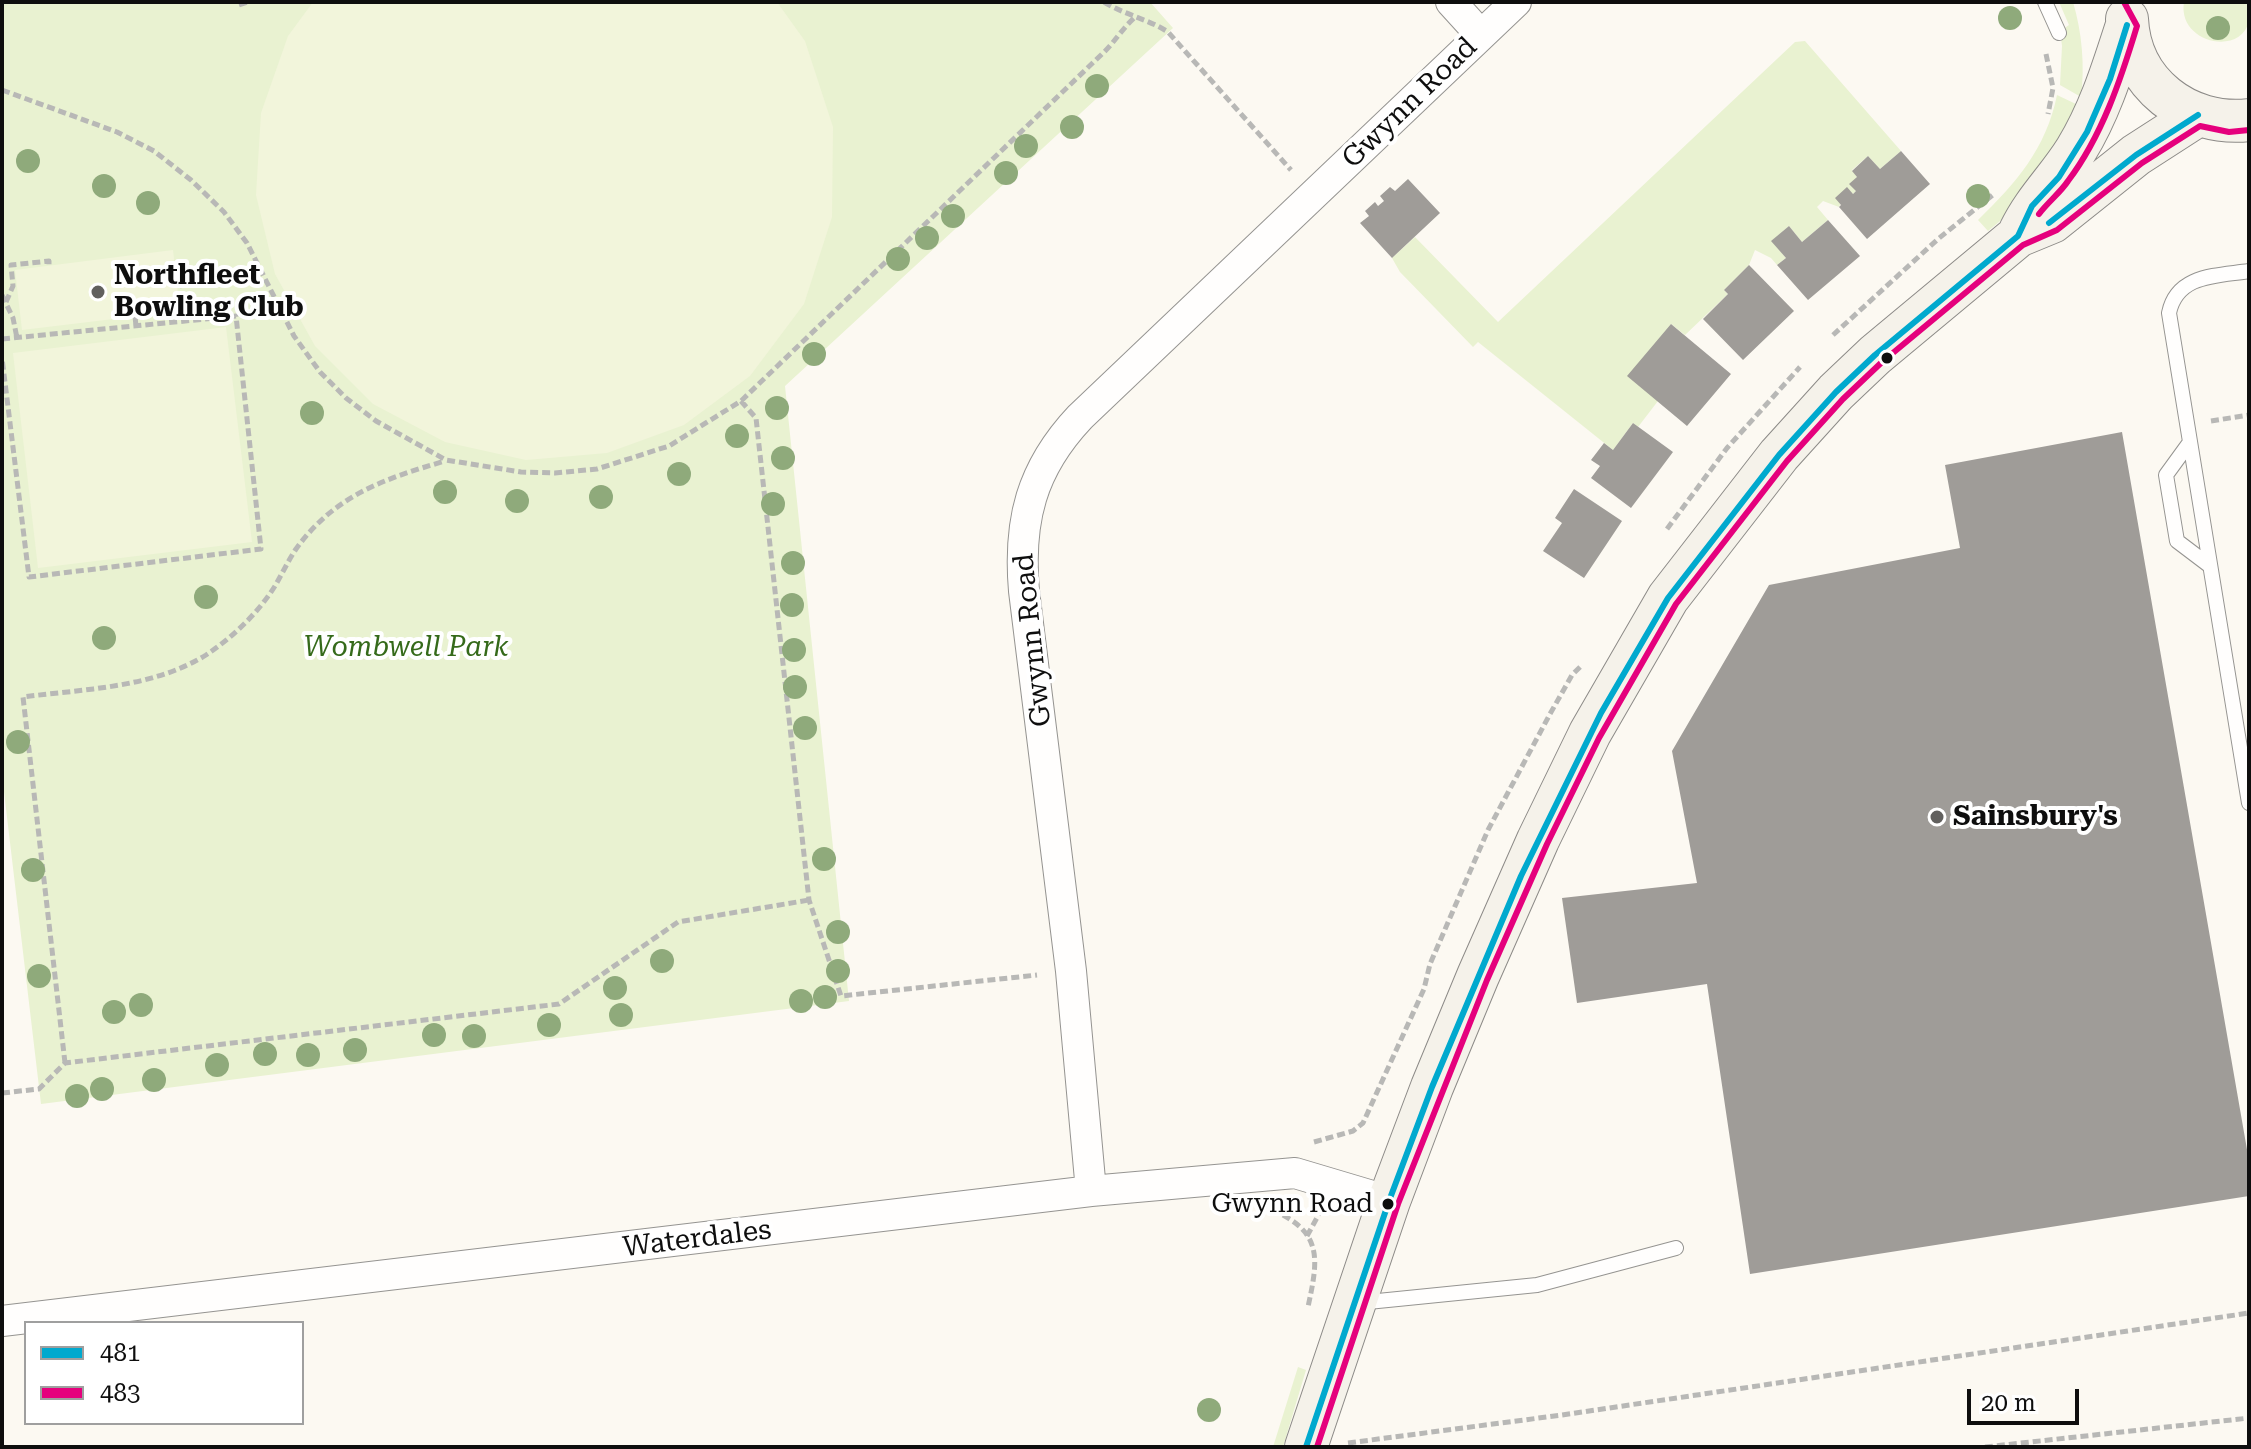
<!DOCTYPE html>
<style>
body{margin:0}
#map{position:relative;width:2251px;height:1449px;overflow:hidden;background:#fcf9f2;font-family:"Roboto Serif",serif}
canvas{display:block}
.frame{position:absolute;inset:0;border:4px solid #0e0e0e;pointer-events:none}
.legend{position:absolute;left:24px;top:1321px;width:280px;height:104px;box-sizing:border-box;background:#fff;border:2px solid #9f9f9f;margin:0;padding:10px 14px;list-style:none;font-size:24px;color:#0e0e0e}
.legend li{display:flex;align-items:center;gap:16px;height:40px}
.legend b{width:40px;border:2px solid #9f9f9f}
.scale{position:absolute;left:1967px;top:1389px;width:112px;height:36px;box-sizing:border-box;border:4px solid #0e0e0e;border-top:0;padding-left:10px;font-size:24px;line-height:28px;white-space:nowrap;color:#0e0e0e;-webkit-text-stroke:6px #fff;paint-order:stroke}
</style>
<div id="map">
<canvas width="2251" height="1449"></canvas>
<div class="frame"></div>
<ul class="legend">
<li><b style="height:10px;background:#00a9ce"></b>481</li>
<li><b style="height:10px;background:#e5007d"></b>483</li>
</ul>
<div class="scale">20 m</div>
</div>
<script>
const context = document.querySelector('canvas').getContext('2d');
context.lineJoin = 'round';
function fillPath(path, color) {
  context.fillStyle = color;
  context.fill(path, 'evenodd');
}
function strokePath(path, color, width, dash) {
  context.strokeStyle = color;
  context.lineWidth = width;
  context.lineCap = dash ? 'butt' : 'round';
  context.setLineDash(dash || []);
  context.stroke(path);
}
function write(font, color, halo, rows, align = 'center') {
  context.font = font + ' "Roboto Serif",serif';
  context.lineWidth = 8;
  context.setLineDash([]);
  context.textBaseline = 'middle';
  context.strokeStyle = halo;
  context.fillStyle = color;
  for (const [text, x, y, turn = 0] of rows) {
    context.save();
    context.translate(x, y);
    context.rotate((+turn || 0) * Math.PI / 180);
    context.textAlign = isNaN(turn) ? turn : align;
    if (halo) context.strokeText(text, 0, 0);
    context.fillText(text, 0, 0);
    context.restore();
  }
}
const green = new Path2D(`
 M2,2H1150L1173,28L785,386L849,1001L41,1104L2,775Z
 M2059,2H2073C2082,32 2085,66 2081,97L2060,85L2062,46L2060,31L2069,25Z
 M2184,2H2249C2249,8 2250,15 2249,21C2241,57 2177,43 2184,2Z
 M1805,41L1901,151L1880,169L1868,156L1852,170L1857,177L1856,191L1853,194L1847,188L1839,207L1823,201L1817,207L1828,220L1802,242L1789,226L1772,241L1786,258L1777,265L1771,258L1755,250L1749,265L1724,290L1728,294L1685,335L1671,324L1658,401L1638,427L1633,423L1613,450L1478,342L1473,347L1400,272L1392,258L1415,237L1498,322L1795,42Z
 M2057,95L2078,105L2067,135L2005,217L1988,231L1978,220C2016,183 2046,149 2057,95Z
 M1298,1367L1306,1370L1283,1447H1273Z`);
const pitch = new Path2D(`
 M313,2H777L805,41L833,127L832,217L804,304L750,376L684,425L607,453L526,460L445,442L373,404L315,346L275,274L256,195L261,113L288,36Z
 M173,250L180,311L22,330L15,270Z
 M226,327L252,542L38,568L13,353Z`);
const building = new Path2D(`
 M1901,151L1930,184L1867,239L1839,207L1841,205L1835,198L1847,187L1853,194L1856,191L1849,184L1857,177L1852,171L1868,156L1880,169Z
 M1408,179L1440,213L1392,258L1360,223L1369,216L1365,211L1375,202L1378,206L1384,201L1380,196L1390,187L1395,191Z
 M1828,220L1860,256L1808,300L1777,265L1786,258L1771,241L1789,226L1802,242Z
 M1749,265L1794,311L1743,360L1703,319L1728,294L1724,290Z
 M1671,324L1731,374L1687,426L1627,376Z
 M1633,423L1673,452L1631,508L1591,478L1600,466L1591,460L1604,443L1613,450Z
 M2122,432L2249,1161V1196L1750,1274L1707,984L1577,1003L1562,898L1697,883L1672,751L1769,585L1960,548L1945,465Z
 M1574,489L1622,521L1584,578L1543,551L1562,523L1555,518Z`);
const path = new Path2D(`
 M1104,2C1125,15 1148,19 1168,32L1291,170
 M239,5L248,2
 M2046,54L2053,88L2048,114
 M2,90L117,132L154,151L191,180L224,212L247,243L294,336L320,372L346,398L376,421L446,460L521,472L555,473L597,469L669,446L741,401L1102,54C1114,43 1122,29 1134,18
 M176,273H181L186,321
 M2,295L13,318L17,338
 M6,302L13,286L11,265L49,261V265
 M135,316L136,326
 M1833,335L1938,239L1994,194
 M2,339L236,316L261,549L29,577L2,358
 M741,401L756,418L809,900L841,996L1037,975
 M2211,421L2249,415
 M1667,529L1727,448L1800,367
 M65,1063L23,697C84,689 153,688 206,655C233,637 258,613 275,586C282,574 288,561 296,549C335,495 384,479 445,461
 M2,1093L39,1089L65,1063L559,1004L678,922L809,900
 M1314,1142L1353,1131L1363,1123L1424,989L1430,964L1488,830L1550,714L1572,675L1581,666
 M1272,1210C1324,1232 1318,1260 1308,1307
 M1307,1236L1319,1214
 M1348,1443L1562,1415L2249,1313
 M1985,1447L2249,1418`);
const service = new Path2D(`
 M2045,2L2059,33
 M2249,271C2217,276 2177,274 2169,313L2249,803
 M2190,442L2166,475L2177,541L2210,566
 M1358,1303L1537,1285L1676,1248`);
const minor = new Path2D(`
 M1451,2L1481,35
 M1091,1191L1071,971L1024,591C1018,521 1031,469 1080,417L1516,2
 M2,1321L1091,1191L1295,1173L1389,1201`);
const secondary = new Path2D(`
 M2127,19C2130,84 2187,127 2249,120
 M2020,231C2035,200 2058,179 2076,150C2100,111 2113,68 2127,25
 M1306,1447L1389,1201L1432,1087L1478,976L1538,840L1590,733L1668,598L1779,455L1836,392L1875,355L2018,236L2052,222L2136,155L2198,115`);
const bus1 = new Path2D(`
 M2049,223L2136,155L2198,115
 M1306,1447L1389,1201L1432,1087L1521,876L1601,713L1668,598L1779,455L1836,392L1875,355L2018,236L2032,206L2059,177L2087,132L2110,79L2127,25`);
const bus2 = new Path2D(`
 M2039,214C2048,202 2060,193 2068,181C2102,136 2121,79 2137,26L2124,2
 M1317,1447L1398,1204L1487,980L1547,844L1599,738L1676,604L1787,461L1843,399L1882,362L2023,245L2057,230L2142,163L2200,126L2229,132L2249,130`);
const trees = [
 [2010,18],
 [2218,28],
 [1097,86],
 [1072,127],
 [1026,146],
 [28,161],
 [1006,173],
 [104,186],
 [1978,196],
 [148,203],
 [953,216],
 [927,238],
 [898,259],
 [814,354],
 [777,408],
 [312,413],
 [737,436],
 [783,458],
 [679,474],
 [445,492],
 [601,497],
 [517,501],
 [773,504],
 [793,563],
 [206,597],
 [792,605],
 [104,638],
 [794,650],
 [795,687],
 [805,728],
 [18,742],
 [824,859],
 [33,870],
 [838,932],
 [662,961],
 [838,971],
 [39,976],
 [615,988],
 [825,997],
 [801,1001],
 [141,1005],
 [114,1012],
 [621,1015],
 [549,1025],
 [434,1035],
 [474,1036],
 [355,1050],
 [265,1054],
 [308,1055],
 [217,1065],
 [154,1080],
 [102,1089],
 [77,1096],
 [1209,1410]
];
const markers = [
 [98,292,8,"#61605e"],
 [1887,358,7,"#0e0e0e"],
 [1937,817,8,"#61605e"],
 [1388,1204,7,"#0e0e0e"]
];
const busNames = [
 ["Gwynn Road",1373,1204]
];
const streetNames = [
 ["Gwynn Road",1410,103,-44],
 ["Gwynn Road",1033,640,-96],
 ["Waterdales",697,1239,-7]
];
const poiNames = [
 ["Northfleet",114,276],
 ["Bowling Club",114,308],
 ["Sainsbury's",1953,817]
];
const parkNames = [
 ["Wombwell Park",406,648]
];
fillPath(green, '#e9f2d1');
fillPath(pitch, '#f2f5db');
fillPath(building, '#9f9c98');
strokePath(service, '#959491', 16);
strokePath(minor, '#959491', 32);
strokePath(secondary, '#8c8a87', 44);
strokePath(path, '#b8b8b6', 5, [8, 4]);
strokePath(service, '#fffefd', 14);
strokePath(minor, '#fffefd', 30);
strokePath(secondary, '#f5f2ea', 42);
strokePath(bus1, '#00a9ce', 6);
strokePath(bus2, '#e5007d', 6);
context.fillStyle = '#8faa7b';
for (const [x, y] of trees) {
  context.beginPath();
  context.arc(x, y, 12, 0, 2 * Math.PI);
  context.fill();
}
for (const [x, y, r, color] of markers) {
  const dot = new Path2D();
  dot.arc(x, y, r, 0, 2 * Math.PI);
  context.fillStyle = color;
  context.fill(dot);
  strokePath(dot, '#fff', 3);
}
write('26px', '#0e0e0e', '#fff', busNames, 'right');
write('28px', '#0e0e0e', '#fff', streetNames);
write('bold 28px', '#0e0e0e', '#fff', poiNames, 'left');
write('italic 28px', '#356a1a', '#fff', parkNames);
</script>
